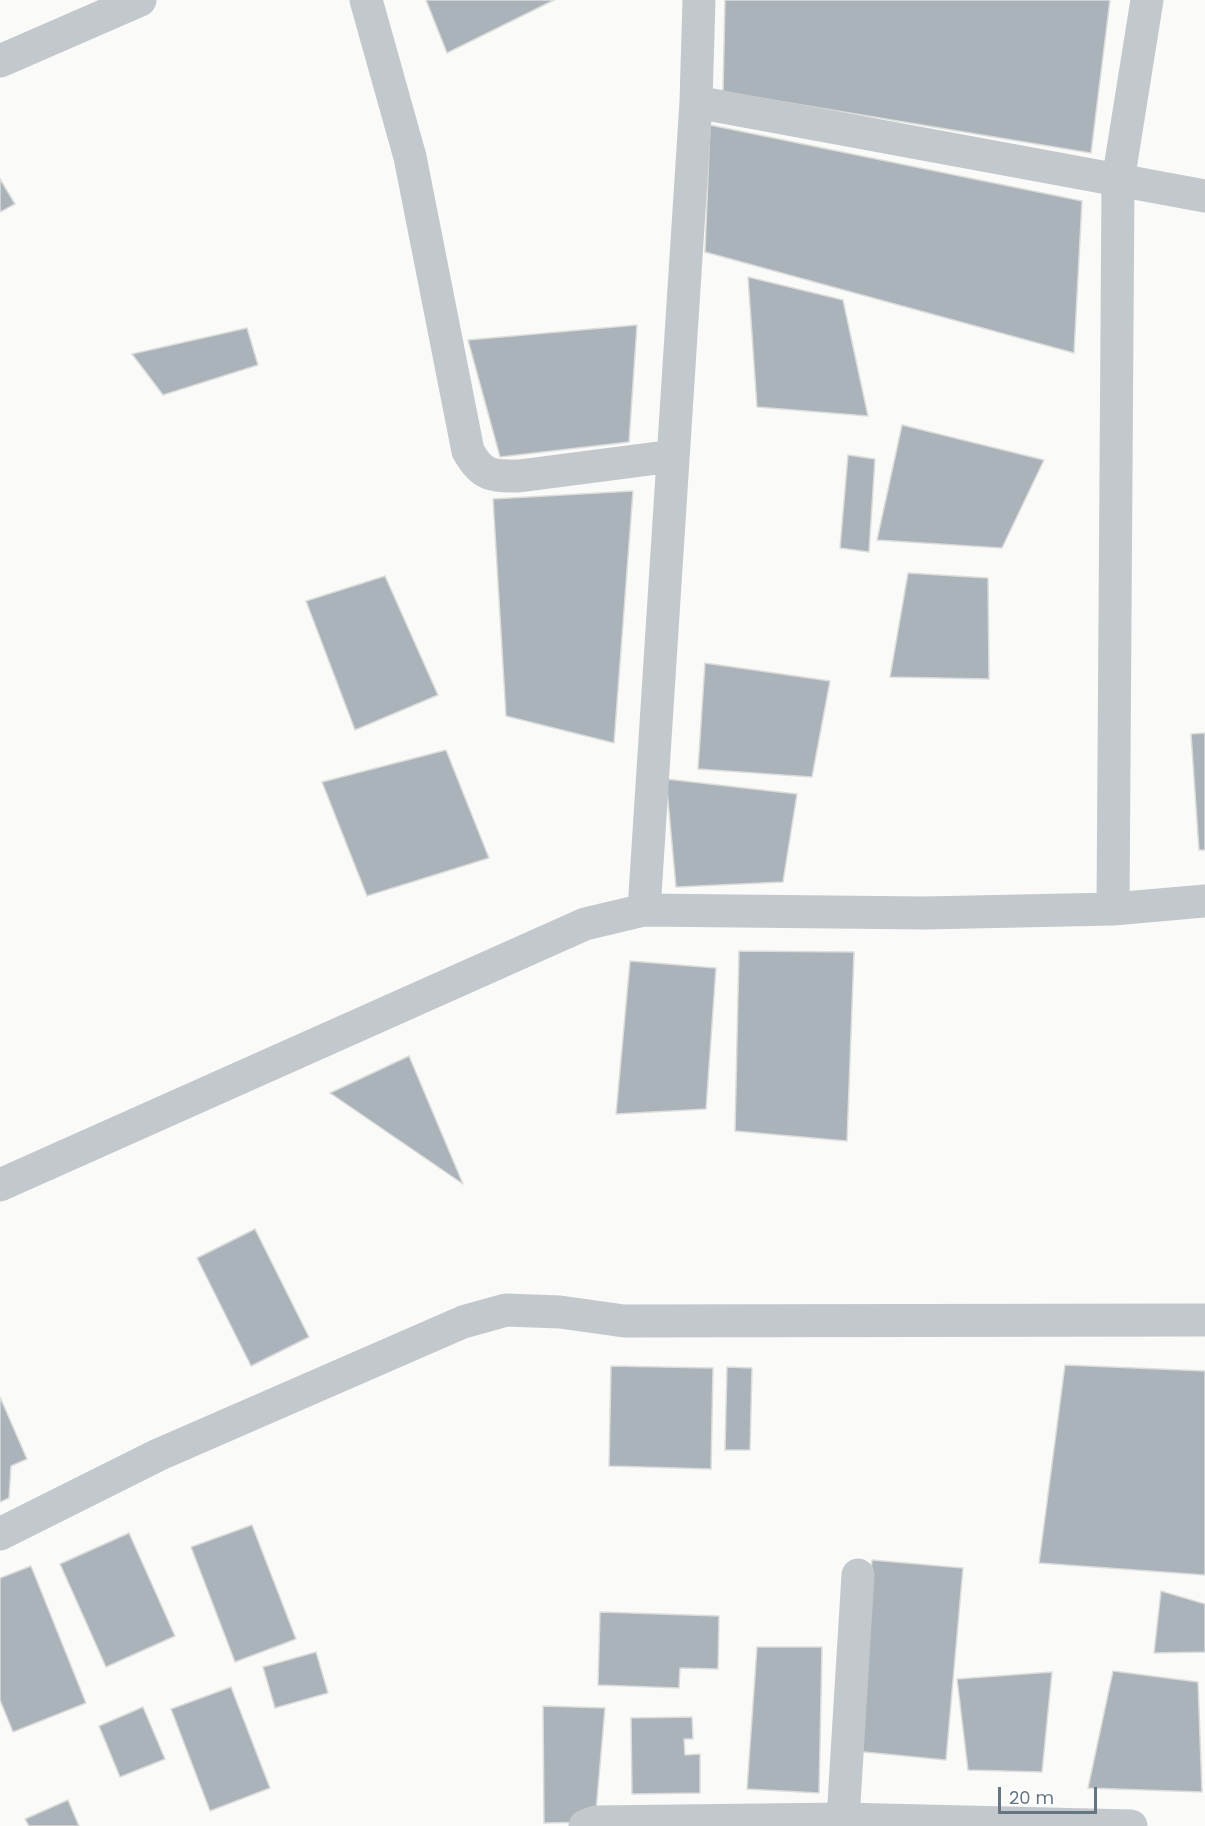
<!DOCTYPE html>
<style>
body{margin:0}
#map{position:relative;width:1205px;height:1826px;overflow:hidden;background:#fafaf8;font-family:Poppins,sans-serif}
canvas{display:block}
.scale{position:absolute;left:998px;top:1787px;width:99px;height:27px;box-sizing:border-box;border:3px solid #657683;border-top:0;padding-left:8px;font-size:18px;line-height:21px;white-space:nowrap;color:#657683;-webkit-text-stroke:4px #fff;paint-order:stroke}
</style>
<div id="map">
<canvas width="1205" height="1826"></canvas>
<div class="scale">20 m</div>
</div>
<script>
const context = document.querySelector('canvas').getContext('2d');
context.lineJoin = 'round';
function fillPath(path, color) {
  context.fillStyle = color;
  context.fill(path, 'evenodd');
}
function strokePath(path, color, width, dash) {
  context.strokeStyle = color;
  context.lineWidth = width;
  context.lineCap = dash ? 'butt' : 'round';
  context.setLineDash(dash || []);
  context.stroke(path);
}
const building = new Path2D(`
 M426,0H554L447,53Z
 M725,0H1110L1091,153L723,92Z
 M710,125L1082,201L1074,353L705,252Z
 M0,179L15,204L0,212Z
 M748,277L843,300L868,416L757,407Z
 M637,325L629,442L500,457L468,340Z
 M247,328L258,365L163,395L132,354Z
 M902,425L1044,460L1002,548L877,540Z
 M848,455L875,459L869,552L840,548Z
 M633,491L614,743L506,716L493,499Z
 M908,573L988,578L989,679L890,677Z
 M385,576L438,695L355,730L306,601Z
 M705,663L830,681L812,777L698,769Z
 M1205,733V850H1199L1191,734Z
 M446,750L489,858L367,896L322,782Z
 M666,779L797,794L783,882L676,887Z
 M739,951L854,952L847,1141L735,1131Z
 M630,961L716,968L706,1109L616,1114Z
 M409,1056L463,1184L330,1093Z
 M255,1229L309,1337L251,1366L197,1258Z
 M1065,1365L1205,1371V1575L1039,1563Z
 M611,1366L713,1368L711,1469L609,1466Z
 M727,1367L752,1368L750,1450H725Z
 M0,1397L27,1459L11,1466L9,1498L0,1502Z
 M252,1525L296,1639L235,1662L191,1547Z
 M129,1533L175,1636L106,1667L60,1564Z
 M872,1560L963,1568L946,1760L854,1751Z
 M31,1566L86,1703L13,1732L0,1700V1578Z
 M1161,1591L1205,1604V1652L1154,1653Z
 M600,1612L719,1616L718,1669L680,1668L679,1688L598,1685Z
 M757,1647H822L819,1793L747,1789Z
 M316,1652L328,1693L275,1708L263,1667Z
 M1113,1671L1198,1682L1202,1792L1088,1788Z
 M1052,1672L1042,1772L968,1770L957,1679Z
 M231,1687L270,1788L210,1811L171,1709Z
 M543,1706L605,1708L595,1822L544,1823Z
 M143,1707L165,1759L120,1777L99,1726Z
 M692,1717L693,1739H684L685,1755L700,1754V1793L632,1794L631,1718Z
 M68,1800L79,1826H29L25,1819Z`);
const minor = new Path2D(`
 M366,0L410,157L468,451C482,476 491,476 519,476L673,456
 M0,61L140,0
 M696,102L1205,196
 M1113,909L1118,181L1147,0
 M644,910L696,102L699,0
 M0,1185L585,924L644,910L925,913L1113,909L1205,901
 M0,1534L158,1455L463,1322L506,1310L560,1312L624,1321L1205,1320
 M843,1819L858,1575
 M585,1826L595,1822L843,1819L1131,1826`);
fillPath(building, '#aab3b9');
strokePath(building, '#dcdcda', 1.5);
strokePath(minor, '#c3c8cc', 33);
</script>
